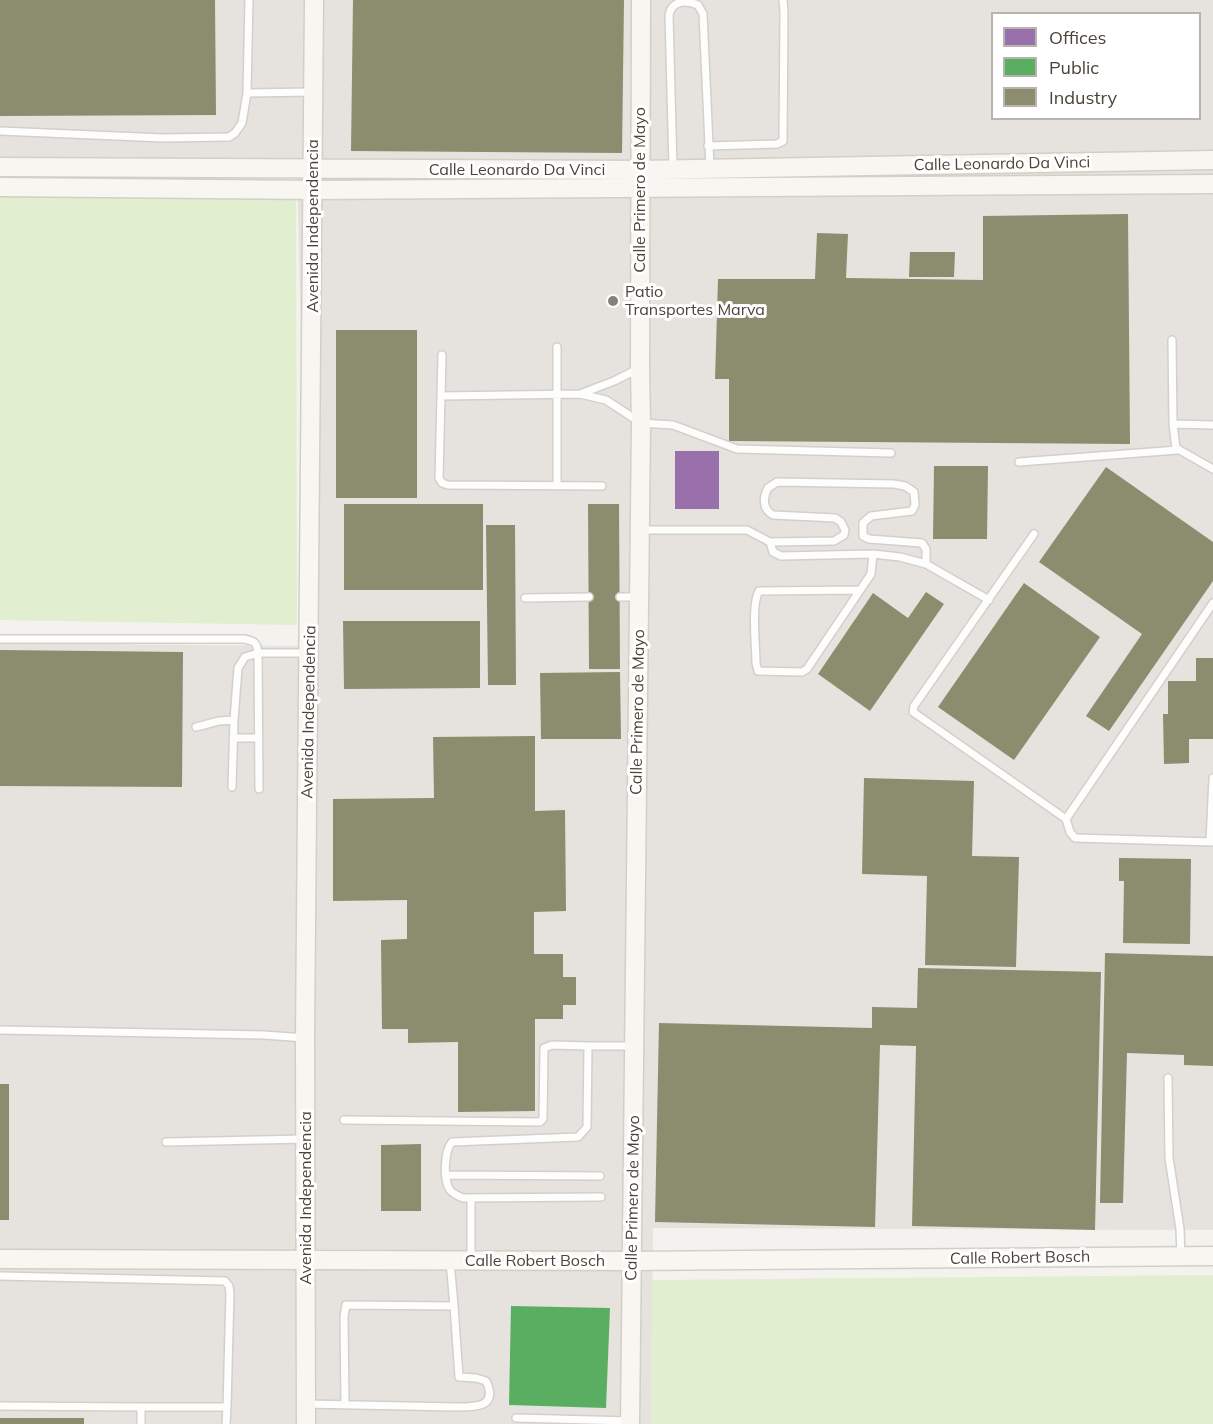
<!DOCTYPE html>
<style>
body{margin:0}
#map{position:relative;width:1213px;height:1424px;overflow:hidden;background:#f4f2ee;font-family:Mulish,sans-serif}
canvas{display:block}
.legend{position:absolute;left:991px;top:12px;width:210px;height:108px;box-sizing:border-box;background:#fff;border:2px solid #b7b4b0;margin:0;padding:8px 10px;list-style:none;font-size:18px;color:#4b4439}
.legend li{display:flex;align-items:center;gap:12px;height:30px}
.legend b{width:30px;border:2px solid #b7b4b0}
</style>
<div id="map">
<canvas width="1213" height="1424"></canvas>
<ul class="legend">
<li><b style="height:16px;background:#9970ab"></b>Offices</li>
<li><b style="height:16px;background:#5aae61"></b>Public</li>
<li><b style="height:16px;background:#8c8c6e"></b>Industry</li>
</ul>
</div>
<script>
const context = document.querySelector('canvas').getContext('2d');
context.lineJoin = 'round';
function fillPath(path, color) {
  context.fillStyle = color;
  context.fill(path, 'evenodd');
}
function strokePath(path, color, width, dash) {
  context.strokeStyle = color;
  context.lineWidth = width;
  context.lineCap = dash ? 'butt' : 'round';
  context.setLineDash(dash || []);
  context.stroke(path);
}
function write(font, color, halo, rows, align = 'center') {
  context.font = font + ' Mulish,sans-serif';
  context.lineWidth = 6;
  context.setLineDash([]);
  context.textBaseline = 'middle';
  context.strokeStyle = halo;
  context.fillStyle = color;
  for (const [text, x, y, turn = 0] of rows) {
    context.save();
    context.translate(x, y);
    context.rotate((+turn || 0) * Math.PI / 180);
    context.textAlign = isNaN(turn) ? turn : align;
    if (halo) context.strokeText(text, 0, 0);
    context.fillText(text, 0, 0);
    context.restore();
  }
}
const industrial = new Path2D(`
 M0,0H1213V1230L653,1228L651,1424H0V643L308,646L297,168L0,165ZM992,14H1200V118H992Z`);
const green = new Path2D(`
 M0,187L296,193L297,625L0,620Z
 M1213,1275V1424H651L652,1280Z`);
const offices = new Path2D(`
 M675,451H719V509H675Z`);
const public = new Path2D(`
 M511,1306L610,1308L606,1408L509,1405Z`);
const industry = new Path2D(`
 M0,0H215L216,115L0,116Z
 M353,0H624L622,153L351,151Z
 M1128,214L1130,444L729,441V379H715L718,279H815L817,233L848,234L846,278L983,280V216Z
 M910,252H955L954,277H909Z
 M336,330H417V498H336Z
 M934,466H988L987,539H933Z
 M1106,467L1213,542V581L1109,731L1086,716L1142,634L1039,562Z
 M344,504H483V590H344Z
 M588,504H619L620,669H589Z
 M486,525H515L516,685H488Z
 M1024,583L1100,637L1014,760L938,707Z
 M926,592L944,604L870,711L818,674L873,593L908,618Z
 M343,621H480V688L344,689Z
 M0,650L183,652L182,787L0,786Z
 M1196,658H1213V739H1189V763L1164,764L1163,714H1168V681H1196Z
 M620,672L621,739H541L540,673Z
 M535,736V811L565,810L566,911L534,912V954H563V977H576V1005H563V1019H535V1111L458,1112V1042L408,1043V1029H382L381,940L407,939V900L333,901V799L434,798L433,737Z
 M864,778L974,781L972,856L1019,857L1016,967L925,965L927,876L862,874Z
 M1119,858L1191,859L1190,944L1123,943L1124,881H1119Z
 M1105,953L1213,956V1066L1184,1065V1055L1127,1053L1123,1203H1100Z
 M918,968L1101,972L1095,1230L912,1226L916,1046L880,1045L875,1227L655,1222L659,1023L872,1028V1007L917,1008Z
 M0,1084H9V1220H0Z
 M421,1144V1211H381V1145Z
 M0,1418H84V1424H0Z`);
const lane = new Path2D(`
 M247,93L313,92
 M0,131L163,138L229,137L235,133L242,123L247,93L249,0
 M708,146L777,144L783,141L784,12L783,0
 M673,168L669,15C672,0 686,0 698,5L703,14L710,167
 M1172,340L1173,424L1213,425
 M557,347V485
 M442,355L439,478L442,483L448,485L602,486
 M580,394L614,381L638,369
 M442,396L580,394L606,400L641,423L673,425L737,449L891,453
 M1173,424L1176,448L1213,469
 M1019,462L1178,450
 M640,530H747L770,542
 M1034,534L914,706L913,712L1066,819L1070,832L1075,838L1213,842
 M873,554L900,557L926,564L989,600
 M860,590L759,591C751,604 756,646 756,663L758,671L802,672L807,669L871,574L873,554L781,556L773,552L770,542L834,541L844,535L845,530L841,522L835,518L773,515C762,509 763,497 768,488L777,482L894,484L905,486L914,492L915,505L912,511L871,516L863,523V536L869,539L922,543L926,549V564
 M620,597H638
 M525,598L589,597
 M0,639H244C254,641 257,642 258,653L245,657L238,668L234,720L219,721L196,727
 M233,738H259
 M232,787L234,720
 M259,789L258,653H307
 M1066,819L1213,603
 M1210,842L1213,778
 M0,1030L264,1035L305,1038
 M1168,1078L1169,1158L1180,1229L1181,1256
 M344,1120L540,1122L543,1119L544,1048L552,1045L588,1046
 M166,1142L304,1139
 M446,1175L600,1176
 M601,1197L463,1198C458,1196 453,1194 450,1190C443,1180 444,1151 452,1142L578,1137L587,1127L588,1046H632
 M471,1199V1259
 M450,1261L454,1306
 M0,1276L225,1281L229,1286L230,1293L227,1407
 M306,1404L456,1407C474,1407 499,1408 486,1381L476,1378L459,1377L454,1306L346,1305L344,1316L345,1404
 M0,1406L141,1407
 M516,1418L630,1421
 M141,1424V1407H227L226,1424`);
const secondary = new Path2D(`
 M0,167L640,170L1213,160
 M0,187L313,190L1213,184
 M0,1259L632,1261L1213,1256
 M306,1424L305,1038L314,0
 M630,1424L641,423L640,368L641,0`);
const markers = [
 [613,301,6,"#868178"]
];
const streetNames = [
 ["Calle Leonardo Da Vinci",1002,164,-1],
 ["Calle Leonardo Da Vinci",517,170],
 ["Calle Primero de Mayo",640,190,-90],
 ["Avenida Independencia",313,226,-90],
 ["Avenida Independencia",309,712,-89],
 ["Calle Primero de Mayo",638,712,-89],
 ["Avenida Independencia",306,1198,-90],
 ["Calle Primero de Mayo",633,1198,-89],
 ["Calle Robert Bosch",1020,1258,-1],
 ["Calle Robert Bosch",535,1261]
];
const poiNames = [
 ["Patio",625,292],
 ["Transportes Marva",625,310]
];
fillPath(industrial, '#e6e2de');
fillPath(green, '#e1eecf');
fillPath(offices, '#9970ab');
fillPath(public, '#5aae61');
fillPath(industry, '#8c8c6e');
strokePath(lane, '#d2d0cb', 10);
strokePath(secondary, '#d3cfc5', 21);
strokePath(lane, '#fdfdfc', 7);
strokePath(secondary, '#f7f6f1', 18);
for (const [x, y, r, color] of markers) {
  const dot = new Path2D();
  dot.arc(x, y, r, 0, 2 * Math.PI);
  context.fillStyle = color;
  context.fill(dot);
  strokePath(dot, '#fff', 2);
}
write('16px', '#4b4439', '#fff', streetNames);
write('16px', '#4b4439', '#fff', poiNames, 'left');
</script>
